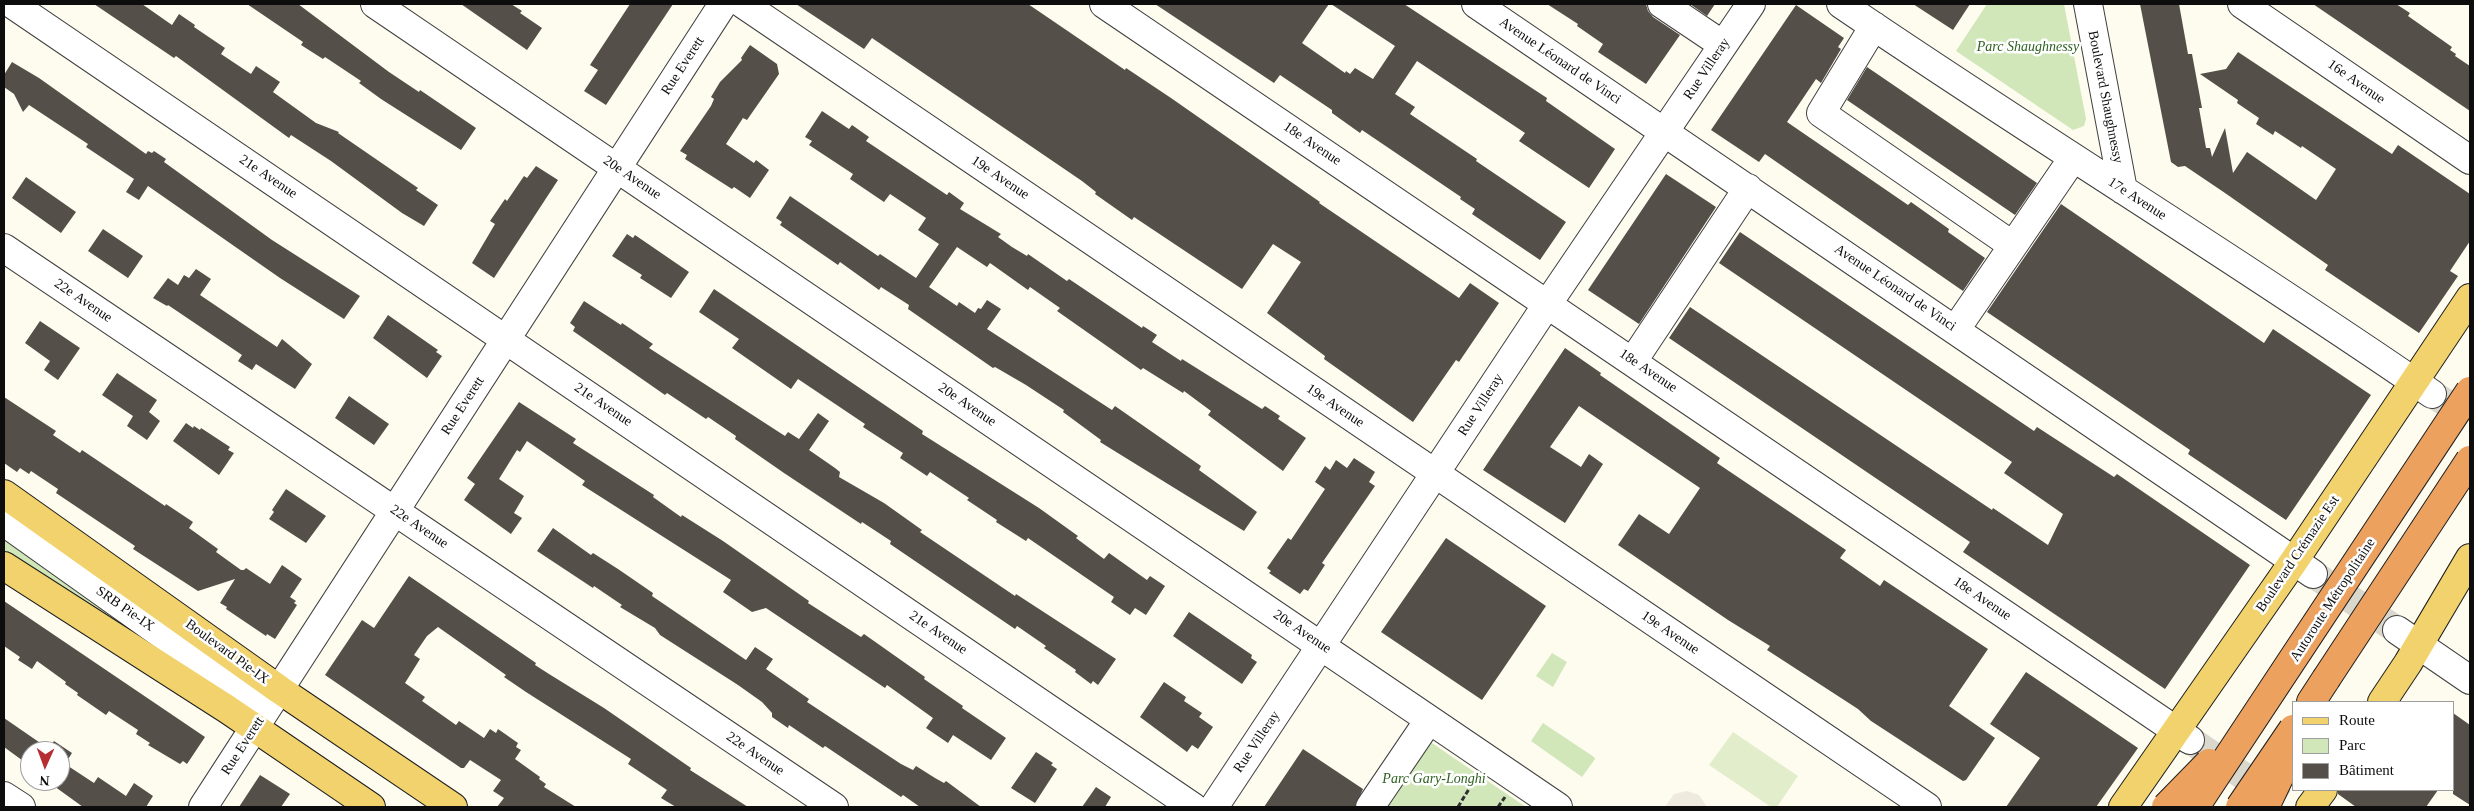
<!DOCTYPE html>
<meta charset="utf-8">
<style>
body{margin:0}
#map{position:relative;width:2474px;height:811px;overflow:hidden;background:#fefbef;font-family:Georgia,serif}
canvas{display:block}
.frame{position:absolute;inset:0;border:5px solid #0d0d0d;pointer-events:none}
.legend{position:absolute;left:2292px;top:701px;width:162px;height:90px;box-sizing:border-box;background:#fff;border:1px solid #9e9e9e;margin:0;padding:6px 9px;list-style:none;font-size:15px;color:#0d0d0d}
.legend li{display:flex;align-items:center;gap:10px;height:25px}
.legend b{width:25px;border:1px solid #9e9e9e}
.north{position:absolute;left:20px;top:741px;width:50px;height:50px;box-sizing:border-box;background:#fff;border:1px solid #9e9e9e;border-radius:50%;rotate:182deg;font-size:14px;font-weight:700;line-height:20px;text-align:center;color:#0d0d0d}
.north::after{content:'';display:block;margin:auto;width:18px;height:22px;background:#b62d32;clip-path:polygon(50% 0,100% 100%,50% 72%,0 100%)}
</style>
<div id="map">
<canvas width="2474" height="811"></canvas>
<div class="frame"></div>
<ul class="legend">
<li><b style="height:6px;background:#f1d26c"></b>Route</li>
<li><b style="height:14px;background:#d1e7ba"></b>Parc</li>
<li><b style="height:14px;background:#554f4a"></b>Bâtiment</li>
</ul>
<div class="north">N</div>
</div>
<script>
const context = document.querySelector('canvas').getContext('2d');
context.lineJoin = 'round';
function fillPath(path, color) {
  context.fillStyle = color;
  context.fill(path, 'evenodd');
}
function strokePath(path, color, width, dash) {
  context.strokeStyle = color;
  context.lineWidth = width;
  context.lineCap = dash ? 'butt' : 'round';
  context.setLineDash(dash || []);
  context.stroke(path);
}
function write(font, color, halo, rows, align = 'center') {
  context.font = font + ' Georgia,serif';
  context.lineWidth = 5;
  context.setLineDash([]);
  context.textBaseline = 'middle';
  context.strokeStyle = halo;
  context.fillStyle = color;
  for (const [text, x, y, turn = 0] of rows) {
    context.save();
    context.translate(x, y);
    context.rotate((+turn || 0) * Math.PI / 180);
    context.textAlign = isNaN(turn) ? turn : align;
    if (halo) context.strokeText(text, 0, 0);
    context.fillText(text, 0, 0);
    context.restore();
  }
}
const green = new Path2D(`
 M1987,4H2064L2086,119L2084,126L2073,130L1956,51Z
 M4,537L150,641L149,644L4,555Z
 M1552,653L1567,662L1553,687L1536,676Z
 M1543,723L1594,757L1595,759L1582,777L1531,741Z
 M1426,739L1526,807H1380Z`);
const pitch = new Path2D(`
 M1733,732L1798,776L1777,807H1771L1709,765Z`);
const plaza = new Path2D(`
 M1687,791L1699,795L1707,807H1665L1674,794Z`);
const building = new Path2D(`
 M94,4H142L172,25L179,14L195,25L194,27L225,48L221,54L251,74L256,66L280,82L273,92L316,123L339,132L338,133L418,188L416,190L438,205L424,226L402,213L331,161L291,135L289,138L176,56L174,58Z
 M247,4H298L389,72L419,92L420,90L476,128L461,150L381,99L359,83L361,81L325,57L323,59L301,45L303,42Z
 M461,4H511L522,11L520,13L542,28L527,50Z
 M630,4H673L606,105L584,91L598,70L590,65Z
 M796,4H1028L1125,70L1126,68L1171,98L1320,202L1319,203L1459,298L1470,283L1499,303L1459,362L1456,360L1413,422L1324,359L1325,356L1267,313L1301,262L1273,244L1242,289L1134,217L1132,220L1095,194L1096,192L1082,181L872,38L864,49Z
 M1155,4H1329L1302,43L1345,73L1346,71L1350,74L1355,68L1373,79L1395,46L1331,4H1404L1547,98L1546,101L1615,149L1589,188L1519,141L1525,133L1417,61L1395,94L1415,107L1410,114L1477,159L1476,161L1566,222L1540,260L1472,214L1475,209L1460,199L1461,197L1362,130L1360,133L1332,113V110L1280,75L1274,83Z
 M1547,4H1646L1648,11L1653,17L1680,35L1646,84L1598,52L1603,44L1577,26L1578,24Z
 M1690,4H1715L1707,16Z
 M1913,4H1970L1953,30Z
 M2140,4H2179L2188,54H2192L2202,108H2199L2206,148H2210L2212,157L2225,128L2233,173L2247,152L2316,200L2336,169L2302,146L2301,148L2275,131L2273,135L2256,124L2259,118L2237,103L2238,100L2200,74L2226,69L2238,52L2392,154L2398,145L2470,194V241L2450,271L2458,276L2419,333L2325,270L2328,265L2225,193L2185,166L2178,167L2171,162Z
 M2313,4H2396L2410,13L2408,16L2452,47L2450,50L2456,54L2455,56L2470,66V111Z
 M1796,5L1844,38L1838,47L1841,49L1821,83L1816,79L1787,122L1908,205L1911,202L1949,229L1948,232L1985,258L1963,291L1765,154L1759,162L1711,130Z
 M750,45L777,64L779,74L747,120L743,118L726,144L754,163L756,160L769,170L750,198L734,187L732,189L685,159L687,155L680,151L711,106L714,99L711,97L720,82L742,60L741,58Z
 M12,62L39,78L146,154L148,151L152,153L154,151L166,159L164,162L272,240L360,296L344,319L280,278L148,186L139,200L126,192L134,179L86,147L88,144L29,105L23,112L14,94L4,87V75Z
 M1867,67L2037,183L2015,215L1847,100Z
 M822,111L849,129L852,125L869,137L866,141L947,195L949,192L964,203L960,209L1001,234L998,237L1012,247L1027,256L1028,254L1067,281L1069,279L1142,328L1143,326L1157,335L1152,342L1181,361L1182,359L1262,409L1265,406L1280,416L1278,419L1306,438L1283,471L1208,415L1211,411L1184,391L1183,393L1143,368L1141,370L1057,311L1060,308L1030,287L1028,290L990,263L987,267L957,247L929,287L957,306L959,302L975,313L978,308L981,309L987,300L1001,309L987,329L1112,410L1115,406L1201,466L1199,470L1257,512L1244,531L1100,442L1101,440L1063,412L1064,410L1026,385L995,367L993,368L908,309L909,305L881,287L879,290L840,262L838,265L780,225L782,222L776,218L790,196L878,256L880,254L916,278L939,244L918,230L926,218L890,194L884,202L850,179L853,174L809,145L812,141L805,137Z
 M536,166L558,180L494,278L472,263L495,224L490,221L505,199L507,201L524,176L527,178Z
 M1666,174L1716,207L1639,324L1588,290Z
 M26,177L76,212L61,233L12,198Z
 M2061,204L2264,343L2273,329L2371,395L2286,520L2188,454L2190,450L1987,312Z
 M103,229L143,256L128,278L88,251Z
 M1740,232L2034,431L2037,427L2114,477L2117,474L2250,565L2165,689L1963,552L1970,542L1669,338L1690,307L1992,510L1993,508L2048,545L2063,514L2004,473L2012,462L1719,263Z
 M627,234L633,238L635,235L689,272L671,298L640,278L642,275L612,256Z
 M196,269L211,279L200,295L277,347L282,339L312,364L295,389L256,364L252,370L238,361L242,355L168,305L167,306L153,298L168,278L178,285L184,275L189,278Z
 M714,289L923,431L922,434L1039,508L1078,536L1076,538L1104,559L1109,553L1147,580L1150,576L1165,586L1146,615L1135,608L1130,615L1111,602L1114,597L1028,538L1026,541L996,522L997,520L967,500L969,498L930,472L927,476L900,458L903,453L863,427L865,424L798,379L791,389L732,348L739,339L699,312Z
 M584,301L621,325L622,323L653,344L649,348L785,436L788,432L799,439L818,413L829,421L809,450L835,468L840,472L839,477L884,503L922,530L920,532L1015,596L1016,594L1116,659L1098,685L1093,681L1091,684L1075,672L1076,670L1044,648L1046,646L1017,626L1015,629L890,544L891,541L862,522L861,524L784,473L735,439L736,436L708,417L706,419L667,393L665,395L573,331L575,327L570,323Z
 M388,315L438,350L436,352L442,356L427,378L373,338Z
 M40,321L80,348L58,380L44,370L50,361L25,343Z
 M1565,348L1601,373L1600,375L1720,458L1717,463L1846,550L1840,558L1880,586L1884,580L1988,649L1949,706L1995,738L1966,780L1963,781L1871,721L1858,709L1767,650L1770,646L1728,620L1618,545L1639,514L1669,534L1700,488L1579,406L1550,447L1581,467L1589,454L1603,464L1565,523L1483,470Z
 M117,373L157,400L149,412L160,421L147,440L127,426L133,416L102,395Z
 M349,396L389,424L374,445L335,418Z
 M4,397L56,431L53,435L80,453L82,450L165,506L166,504L193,522L189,528L218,549L216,552L241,570H244L246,568L270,584L282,565L302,579L290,597L296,601L294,603L297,605L275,639L267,634L266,636L226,609L227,607L220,603L235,579L198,591L133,549L135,546L56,493L58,489L31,471L29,474L20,468L17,472L4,463Z
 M519,402L576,439L573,443L654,495L653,497L681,517L682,515L723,541L809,601L808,603L861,637L864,634L925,677L924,679L963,706L962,708L1006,738L991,760L953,735L948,743L926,728L933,718L887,685L885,688L766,608L752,612L723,592L731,580L582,485L585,481L527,441L520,452L517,450L499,479L524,496L514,513L522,518L511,534L464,500L475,484L467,478Z
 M186,423L193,428L194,426L200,430L201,428L230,447L228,450L234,453L219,475L173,441Z
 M1354,458L1375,472L1369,482L1375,486L1322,563L1325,565L1308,591L1304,589L1300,594L1269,573L1271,571L1267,568L1288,538L1291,540L1325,489L1315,482L1325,466L1330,470L1336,460L1347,468Z
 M286,489L326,516L306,543L269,519L274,512L272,510Z
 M553,528L591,555L593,553L618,569L653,593L652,596L746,660L755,647L773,659L766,669L809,699L807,702L901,764L913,770L916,766L935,778L944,783L946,781L981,807H920L903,795L901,797L825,746L823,748L789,725L788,728L772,717V713L762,702L738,685L660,635L655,628L620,607L622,605L594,586L593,588L537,551Z
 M1446,538L1546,606L1482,700L1381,632Z
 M409,576L536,663L535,665L549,674L604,708L691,768L690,770L748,807H676L661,798L667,790L628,764L631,759L526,692L504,677L506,675L438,627L427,636L414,655L420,659L405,683L425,697L422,701L456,725L459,721L484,738L490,729L496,733L498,729L518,743L516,747L521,750L515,759L540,777L539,779L546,784L544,787L576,807H497L504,798L493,791L501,780L470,760L464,768H461L325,675L362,620L374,628Z
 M4,601L205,737L187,764L183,761L180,764L148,745L150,743L136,734L138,730L109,711L106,715L77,695L78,693L65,684L66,682L37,661L32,669L18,660L20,657L4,646Z
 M1189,612L1252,655L1251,658L1257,662L1242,684L1173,636Z
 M2026,672L2138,748L2096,807H2006L2040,758L1990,724Z
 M1164,682L1186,697L1184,701L1202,713L1199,717L1213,727L1198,749L1192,745L1187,752L1140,717Z
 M2453,713L2470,725V805L2453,794Z
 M4,718L49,749L54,741L72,753L65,764L94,783L98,777L126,796L134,783L153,796L146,807H83L47,781H60V751H30V766L4,747Z
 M1303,749L1363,789L1355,807H1264Z
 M1036,752L1053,763L1051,765L1057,769L1035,803L1011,788Z
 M260,775L290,794L281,807H239Z
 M1096,787L1111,797L1105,807H1082Z
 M2338,790H2438L2426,807H2356L2338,794Z`);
const minorTunnel = new Path2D(`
 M2432,394L2470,418
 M2313,574L2397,630
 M2190,740L2290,807`);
const path = new Path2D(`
 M1458,807L1475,779
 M1498,807L1505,797`);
const minor = new Path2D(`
 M12,4L1193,807
 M375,4L1558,807
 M743,4L1927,807
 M1104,4L2190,740
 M1476,4L2313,574
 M1662,4L1723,45
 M1841,4C2036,137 2238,260 2432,394
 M2088,4L2123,190
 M2242,4L2470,160
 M1874,26L1821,113L2012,245
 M4,248L834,807
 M1956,329L2073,158
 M1633,361L1748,188
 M4,522L247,695L255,729
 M2397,630L2470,680
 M4,796L21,807
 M203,807L723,4
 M1214,807L1538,318L1751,4
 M1370,807L1429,720`);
const major = new Path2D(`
 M4,494L280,690L453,807
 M4,566L227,709L371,807
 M2382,702L2408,663L2470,558
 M2123,807L2294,561L2470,298
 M2310,807L2323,790`);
const highway = new Path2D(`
 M2311,702L2326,679`);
const highwayBridge = new Path2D(`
 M2326,679L2470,460
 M2166,807L2209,763
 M2195,807L2470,391
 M2240,807L2293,729
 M2265,807L2287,761`);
const parkNames = [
 ["Parc Shaughnessy",2028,47],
 ["Parc Gary-Longhi",1434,779]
];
const streetNames = [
 ["Avenue Léonard de Vinci",1560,61,34],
 ["Rue Everett",683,66,-57],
 ["Rue Villeray",1707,69,-56],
 ["16e Avenue",2356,82,35],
 ["Boulevard Shaughnessy",2105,97,79],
 ["18e Avenue",1312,144,34],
 ["21e Avenue",268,177,34],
 ["20e Avenue",632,178,34],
 ["19e Avenue",1000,178,34],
 ["17e Avenue",2137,199,33],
 ["Avenue Léonard de Vinci",1895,288,34],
 ["22e Avenue",83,301,34],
 ["18e Avenue",1648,371,34],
 ["21e Avenue",603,405,34],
 ["20e Avenue",967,405,34],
 ["Rue Villeray",1481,405,-57],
 ["Rue Everett",463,406,-57],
 ["19e Avenue",1335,406,34],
 ["22e Avenue",419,527,34],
 ["Boulevard Crémazie Est",2298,554,-56],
 ["18e Avenue",1982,599,34],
 ["Autoroute Métropolitaine",2333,600,-57],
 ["SRB Pie-IX",125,609,35],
 ["20e Avenue",1302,632,34],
 ["21e Avenue",938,633,34],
 ["19e Avenue",1670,633,34],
 ["Boulevard Pie-IX",227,652,36],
 ["Rue Villeray",1257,742,-56],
 ["Rue Everett",243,746,-57],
 ["22e Avenue",755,754,34]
];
fillPath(green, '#d1e7ba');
fillPath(pitch, '#e2eecb');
fillPath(plaza, '#eeeade');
fillPath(building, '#554f4a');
strokePath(minorTunnel, '#dad7cd', 28, [28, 14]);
strokePath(minor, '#404040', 30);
strokePath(major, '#1e1e1e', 30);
strokePath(highway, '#1e1e1e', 30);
strokePath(path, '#2f2f2f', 3, [5, 2.5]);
strokePath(minor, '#fff', 28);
strokePath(major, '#f1d26c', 28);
strokePath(highway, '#eca15f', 28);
strokePath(highwayBridge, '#1e1e1e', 30, []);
strokePath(highwayBridge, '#eca15f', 28);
write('italic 14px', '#2e6121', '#fff', parkNames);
write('14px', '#0d0d0d', '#fff', streetNames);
</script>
